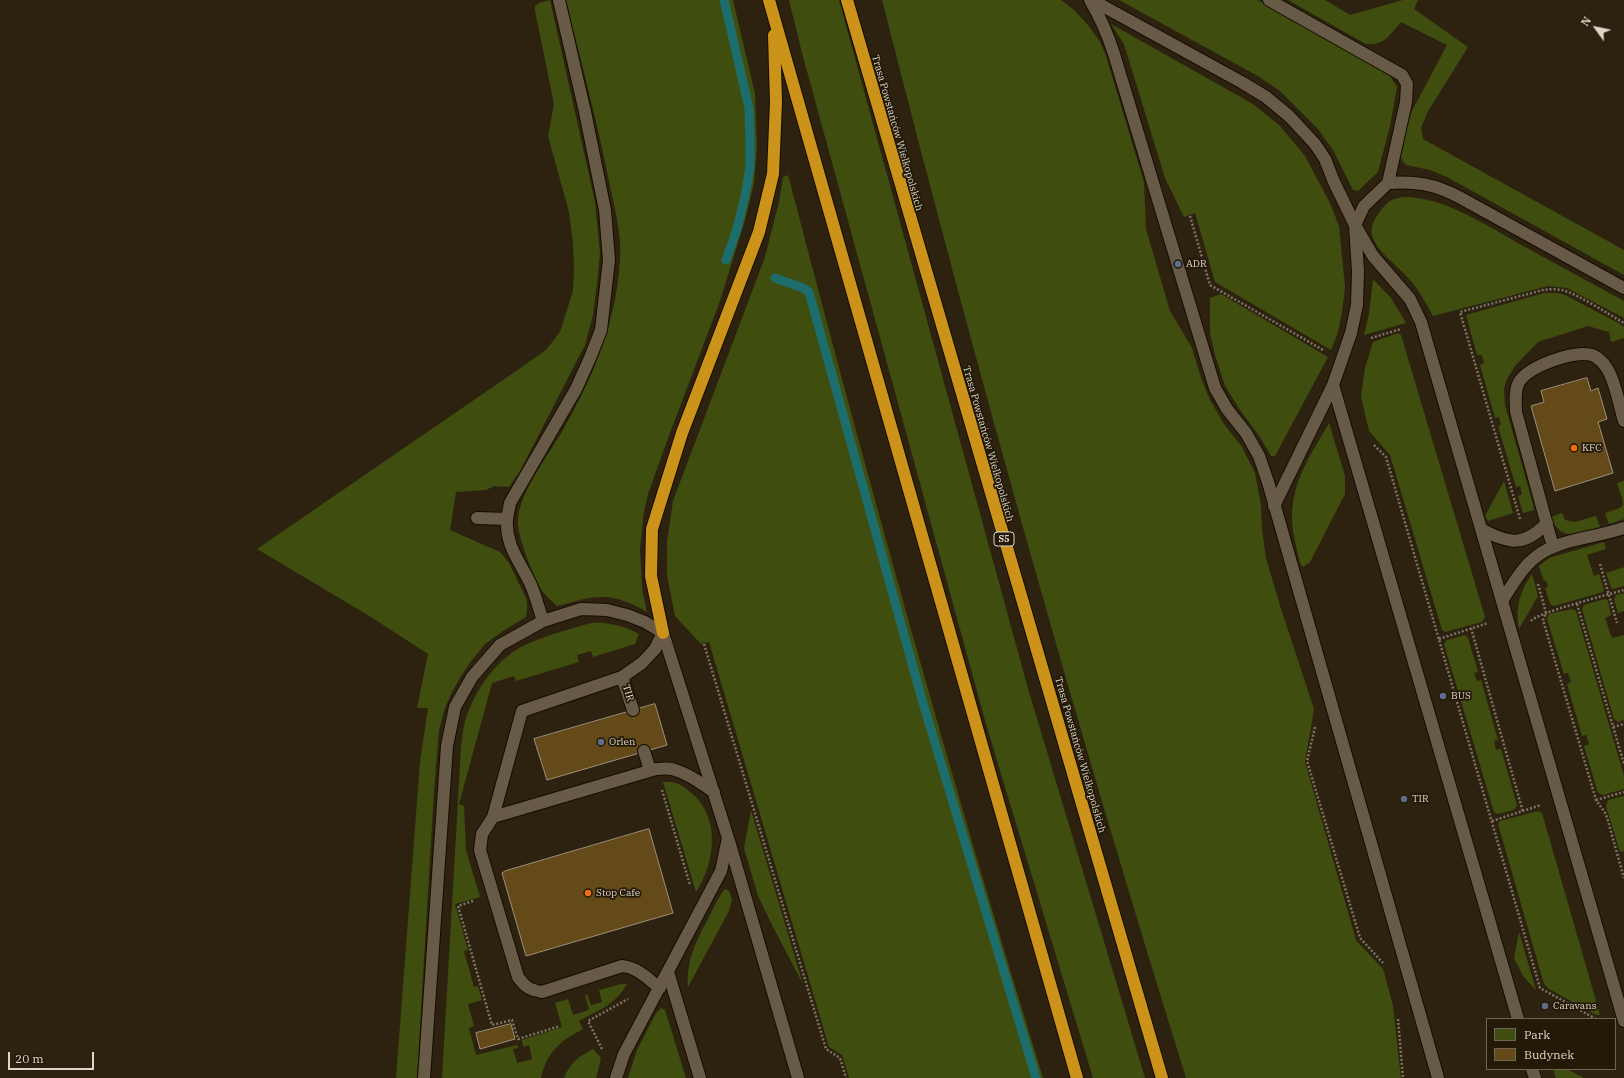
<!DOCTYPE html>
<meta charset="utf-8">
<style>
body{margin:0}
#map{position:relative;width:1624px;height:1078px;overflow:hidden;background:#2d2210;font-family:"IBM Plex Serif",serif}
canvas{display:block}
.legend{position:absolute;left:1486px;top:1018px;width:130px;height:52px;box-sizing:border-box;background:#231907;border:1px solid #6d6555;margin:0;padding:5px 7px;list-style:none;font-size:12px;color:#ddd6cb}
.legend li{display:flex;align-items:center;gap:8px;height:20px}
.legend b{width:20px;border:1px solid #6d6555}
.north{position:absolute;left:1576px;top:8px;width:40px;height:40px;-webkit-text-stroke:3px #231907;paint-order:stroke;rotate:303deg;font-size:11px;font-weight:700;line-height:16px;text-align:center;color:#ddd6cb}
.north::after{content:'';display:block;margin:auto;width:14px;height:18px;background:#ddd6cb;clip-path:polygon(50% 0,100% 100%,50% 72%,0 100%)}
.scale{position:absolute;left:8px;top:1052px;width:86px;height:18px;box-sizing:border-box;border:2px solid #ddd6cb;border-top:0;padding-left:5px;font-size:12px;line-height:14px;white-space:nowrap;color:#ddd6cb;-webkit-text-stroke:3px #231907;paint-order:stroke}
</style>
<div id="map">
<canvas width="1624" height="1078"></canvas>
<ul class="legend">
<li><b style="height:11px;background:#3f4e0e"></b>Park</li>
<li><b style="height:11px;background:#634a18"></b>Budynek</li>
</ul>
<div class="north">N</div>
<div class="scale">20 m</div>
</div>
<script>
const context = document.querySelector('canvas').getContext('2d');
context.lineJoin = 'round';
function fillPath(path, color) {
  context.fillStyle = color;
  context.fill(path, 'evenodd');
}
function strokePath(path, color, width, dash) {
  context.strokeStyle = color;
  context.lineWidth = width;
  context.lineCap = dash ? 'butt' : 'round';
  context.setLineDash(dash || []);
  context.stroke(path);
}
function write(font, color, halo, rows, align = 'center') {
  context.font = font + ' "IBM Plex Serif",serif';
  context.lineWidth = 3.5;
  context.setLineDash([]);
  context.textBaseline = 'middle';
  context.strokeStyle = halo;
  context.fillStyle = color;
  for (const [text, x, y, turn = 0] of rows) {
    context.save();
    context.translate(x, y);
    context.rotate((+turn || 0) * Math.PI / 180);
    context.textAlign = isNaN(turn) ? turn : align;
    if (halo) context.strokeText(text, 0, 0);
    context.fillText(text, 0, 0);
    context.restore();
  }
}
const green = new Path2D(`
 M550,0L595,202L600,253L597,284L593,315L585,345L520,471L509,487L494,486L486,490L456,492L450,530L500,552L509,563L526,598C528,605 527,610 526,617L503,631L485,644L472,660L461,676L452,692L445,708L439,730L434,791L417,1078H396L420,762L428,708H417L428,654L371,617L257,549L519,369L546,350L560,332L573,291L574,268L573,244L569,212L548,136L554,104L535,11V6L539,3Z
 M566,0H733L755,94L757,146L754,183L745,220L720,301L667,441L648,494L644,511L640,549L642,589L647,612C634,604 616,596 600,597C586,597 571,603 557,606C552,601 547,597 543,592C534,579 516,534 518,519C520,492 549,454 563,430C594,375 616,323 620,260C622,236 615,210 610,186C598,124 581,62 566,0Z
 M789,0H839L1029,692L1145,1078H1093L986,724L802,53Z
 M882,0H1061L1073,9L1088,25L1100,42L1105,53L1144,182L1146,229L1170,311L1192,348L1201,378L1210,400L1224,424L1242,447L1255,473L1261,505L1262,530L1266,558L1281,609L1314,709L1305,762L1356,940L1383,969L1386,979L1393,1006L1401,1078H1186C1075,722 974,362 882,0Z
 M1119,0H1258L1390,76L1397,87L1390,126L1378,172L1358,191L1353,190L1333,150L1318,129L1280,91L1258,76Z
 M1288,0H1325L1350,15L1403,0H1418L1414,9L1468,47L1427,113L1421,128L1423,139L1624,250V275L1447,177L1430,170L1406,165L1403,162L1401,157L1407,126L1412,111L1447,45L1401,22C1389,35 1386,45 1366,44Z
 M1111,24L1253,104L1280,126L1305,156L1330,203L1339,226L1345,287L1342,312L1338,332L1331,350L1215,282L1195,213L1184,217L1165,178L1124,44Z
 M788,175C867,478 951,779 1043,1078H849L842,1055L829,1047L709,642L701,644L675,616L667,575V542L673,501L765,257L779,202L783,177Z
 M1402,197C1446,197 1487,226 1525,247C1558,265 1591,283 1624,301V318L1567,288L1548,286L1433,316C1426,303 1419,290 1409,279C1399,267 1375,250 1372,235C1369,224 1382,207 1390,201C1393,199 1398,198 1402,197Z
 M1373,279L1391,298L1406,323L1364,335L1369,314Z
 M1544,293H1557L1565,295L1620,324L1624,327V338L1611,342L1609,332L1588,326L1538,342L1515,366L1507,379L1504,389L1505,405L1533,504L1534,510L1523,513L1518,496L1522,494L1520,486L1516,487L1498,426L1501,425L1499,417L1495,418L1480,365L1484,363L1482,355H1477L1466,315Z
 M1221,294L1328,357L1275,456H1271L1260,437L1240,410L1225,386L1215,355L1210,333V298Z
 M1398,333L1401,335L1485,617L1482,622L1445,632L1442,630L1390,455L1369,431L1361,397L1365,368L1373,342Z
 M1329,423L1345,476V494L1310,562L1303,567L1300,563C1297,549 1292,532 1292,517C1293,478 1311,455 1329,423Z
 M1504,481L1513,513L1488,521L1485,516Z
 M1624,481V519L1609,524L1605,513L1620,508L1623,505L1622,498L1617,483Z
 M1562,513L1565,520L1575,522L1596,516L1600,527C1580,533 1561,543 1551,517Z
 M1604,542L1606,549L1587,555L1594,576L1599,574L1604,589L1603,592L1554,606L1550,604L1545,588L1548,587L1546,580L1544,581L1539,566L1549,558Z
 M1624,567V586L1613,589L1611,587L1606,573Z
 M1532,574L1538,596L1519,629C1515,608 1520,591 1532,574Z
 M1624,593V611L1618,613L1614,599L1616,595Z
 M1605,599L1608,601L1611,615L1605,618L1612,638L1624,635V720L1618,722L1614,719L1582,609L1584,605Z
 M1572,609L1576,611L1624,776V789L1603,795L1598,793L1584,746L1589,744L1586,735L1582,736L1567,684L1571,682L1568,673L1564,674L1547,619L1549,614Z
 M591,623C609,622 623,626 639,634L635,644L593,657L591,651L577,655L579,662L516,681L514,676L492,683L459,804L464,806L466,850L480,897L455,904L468,950L464,951L474,987L478,986L482,1000L468,1004L474,1026L469,1028L476,1055L517,1045L518,1048L513,1049L517,1063L532,1059L529,1045L523,1047L522,1040L562,1027L555,1003L568,999L573,1015L589,1010L585,995L587,994L591,1005L602,1002L599,990L621,984H627C615,1005 599,1010 579,1021L583,1029C560,1041 547,1052 541,1078H442L461,748C462,739 463,729 465,721C474,692 494,662 521,647C543,636 567,630 591,623Z
 M1465,635L1468,638L1478,672L1474,673L1477,681L1481,680L1498,740L1494,741L1496,750L1501,749L1517,805L1514,810L1498,814L1494,812L1444,644L1447,640Z
 M663,782C674,781 680,784 689,791C721,815 716,862 696,892Z
 M1624,796V851L1620,852L1606,806L1608,800Z
 M751,810L803,984L772,925L758,896L744,848Z
 M1538,811L1542,813L1600,1015H1596L1549,989L1544,984L1498,824L1500,821Z
 M725,889L729,891L732,899L729,911L688,987C686,958 698,938 711,913C715,905 719,896 725,889Z
 M1519,932L1536,990L1523,976L1514,958Z
 M661,1008L665,1010L686,1078H628L637,1050L656,1013Z
 M593,1049L601,1058L596,1078H564C570,1063 579,1056 593,1049Z
 M1553,1069H1567L1584,1078H1556Z`);
const stream = new Path2D(`
 M724,0L749,108L750,140V167L745,196L737,229L726,260
 M775,278L803,288L809,292L811,299L923,703L1036,1078`);
const building = new Path2D(`
 M1587,378L1591,391L1598,388L1607,419L1598,422L1613,473L1555,491L1531,406L1544,402L1541,391Z
 M655,704L667,745L547,780L534,739Z
 M649,829L673,913L526,956L502,873L505,871Z
 M511,1024L515,1039L480,1049L476,1033Z`);
const path = new Path2D(`
 M1190,216L1210,285L1323,350
 M1371,338L1401,329
 M1374,445L1386,457L1540,988L1596,1019
 M1520,519L1460,312L1543,290C1549,289 1556,289 1562,290C1578,294 1608,314 1624,323
 M1600,564L1617,623
 M1538,584L1546,613L1543,620L1596,800L1606,814L1624,878
 M1577,604L1624,764
 M1531,621C1536,613 1610,594 1624,590
 M1471,628L1523,812
 M1439,639L1488,623
 M704,644L826,1049L840,1058L846,1078
 M1315,727L1307,761L1360,938L1383,963
 M1613,727L1624,724
 M662,790L690,885
 M1596,800L1624,792
 M1492,821L1541,805
 M473,901L458,906L492,1025L512,1020L518,1039L560,1026
 M1398,1019L1403,1078
 M602,1049L588,1021L628,999`);
const lane = new Path2D(`
 M1090,0C1100,17 1108,35 1114,54L1215,388L1227,409L1246,433L1259,456L1268,482L1438,1078
 M1092,0L1243,83L1266,97L1289,116L1315,144L1325,159L1334,182L1355,225L1373,256L1410,299L1421,322L1624,1021
 M1269,0L1402,75L1407,84L1406,102L1388,183
 M1274,506L1333,385
 M477,518L507,519L510,503L576,389L590,358L601,330L609,260L605,210L585,112L559,0
 M507,519C505,546 521,563 531,585C536,597 539,609 543,621
 M1481,529C1509,544 1524,547 1547,523
 M1553,547L1516,412C1516,402 1514,391 1519,382C1529,366 1574,350 1592,355C1595,356 1599,359 1602,362C1614,373 1619,405 1624,421
 M1502,601C1511,587 1519,572 1531,561C1555,538 1594,539 1624,528
 M622,677L633,710
 M644,751L650,770
 M493,817L656,769C661,769 667,768 672,769C687,773 701,783 714,792
 M729,841L798,1078
 M668,972L700,1078
 M660,988C648,979 637,967 622,966L542,992C530,990 525,987 518,977L480,850L482,834L493,817L522,711L622,677L642,663L655,649L663,633
 M1518,1019L1333,385L1351,333L1357,305L1358,271L1355,225L1364,206L1388,183C1416,181 1434,184 1459,197L1624,288
 M1532,1069L1535,1078
 M424,1078L447,746L455,707L472,677L500,645L543,621L581,609L607,610L627,615L645,622L663,633L728,838L721,871L624,1054L616,1078`);
const highway = new Path2D(`
 M769,0L1077,1078
 M847,0L1162,1078
 M663,633L651,576L652,529L682,433L759,232L773,174L776,102L774,35`);
const markers = [
 [1178,264,4,"#5c6f8a"],
 [1574,448,4,"#e8710a"],
 [1443,696,4,"#5c6f8a"],
 [601,742,4,"#5c6f8a"],
 [1404,799,4,"#5c6f8a"],
 [588,893,4,"#e8710a"],
 [1545,1006,4,"#5c6f8a"]
];
const shields = [
 [1004,539,20]
];
const shieldNames = [
 ["S5",1004,539]
];
const streetNames = [
 ["Trasa Powstańców Wielkopolskich",897,133,74],
 ["Trasa Powstańców Wielkopolskich",988,444,74],
 ["TIR",628,693,73],
 ["Trasa Powstańców Wielkopolskich",1080,755,74]
];
const poiNames = [
 ["ADR",1186,264],
 ["KFC",1582,448],
 ["BUS",1451,696],
 ["Orlen",609,742],
 ["TIR",1412,799],
 ["Stop Cafe",596,893],
 ["Caravans",1553,1006]
];
fillPath(green, '#3f4e0e');
strokePath(stream, '#1d6d6d', 9);
fillPath(building, '#634a18');
strokePath(building, '#9d907b', 1);
strokePath(lane, '#150c00', 14);
strokePath(highway, '#150c00', 14);
strokePath(path, '#7e7466', 2.5, [2, 2]);
strokePath(lane, '#675b47', 12);
strokePath(highway, '#cc931b', 12);
for (const [x, y, r, color] of markers) {
  const dot = new Path2D();
  dot.arc(x, y, r, 0, 2 * Math.PI);
  context.fillStyle = color;
  context.fill(dot);
  strokePath(dot, '#231907', 1.5);
}
for (const [x, y, w] of shields) {
  const box = new Path2D();
  box.roundRect(x - w / 2, y - 7, w, 14, 3);
  context.fillStyle = '#231907';
  context.fill(box);
  strokePath(box, '#ddd6cb', 1);
}
write('bold 9px', '#ddd6cb', null, shieldNames);
write('10px', '#ddd6cb', '#231907', streetNames);
write('10px', '#ddd6cb', '#231907', poiNames, 'left');
</script>
